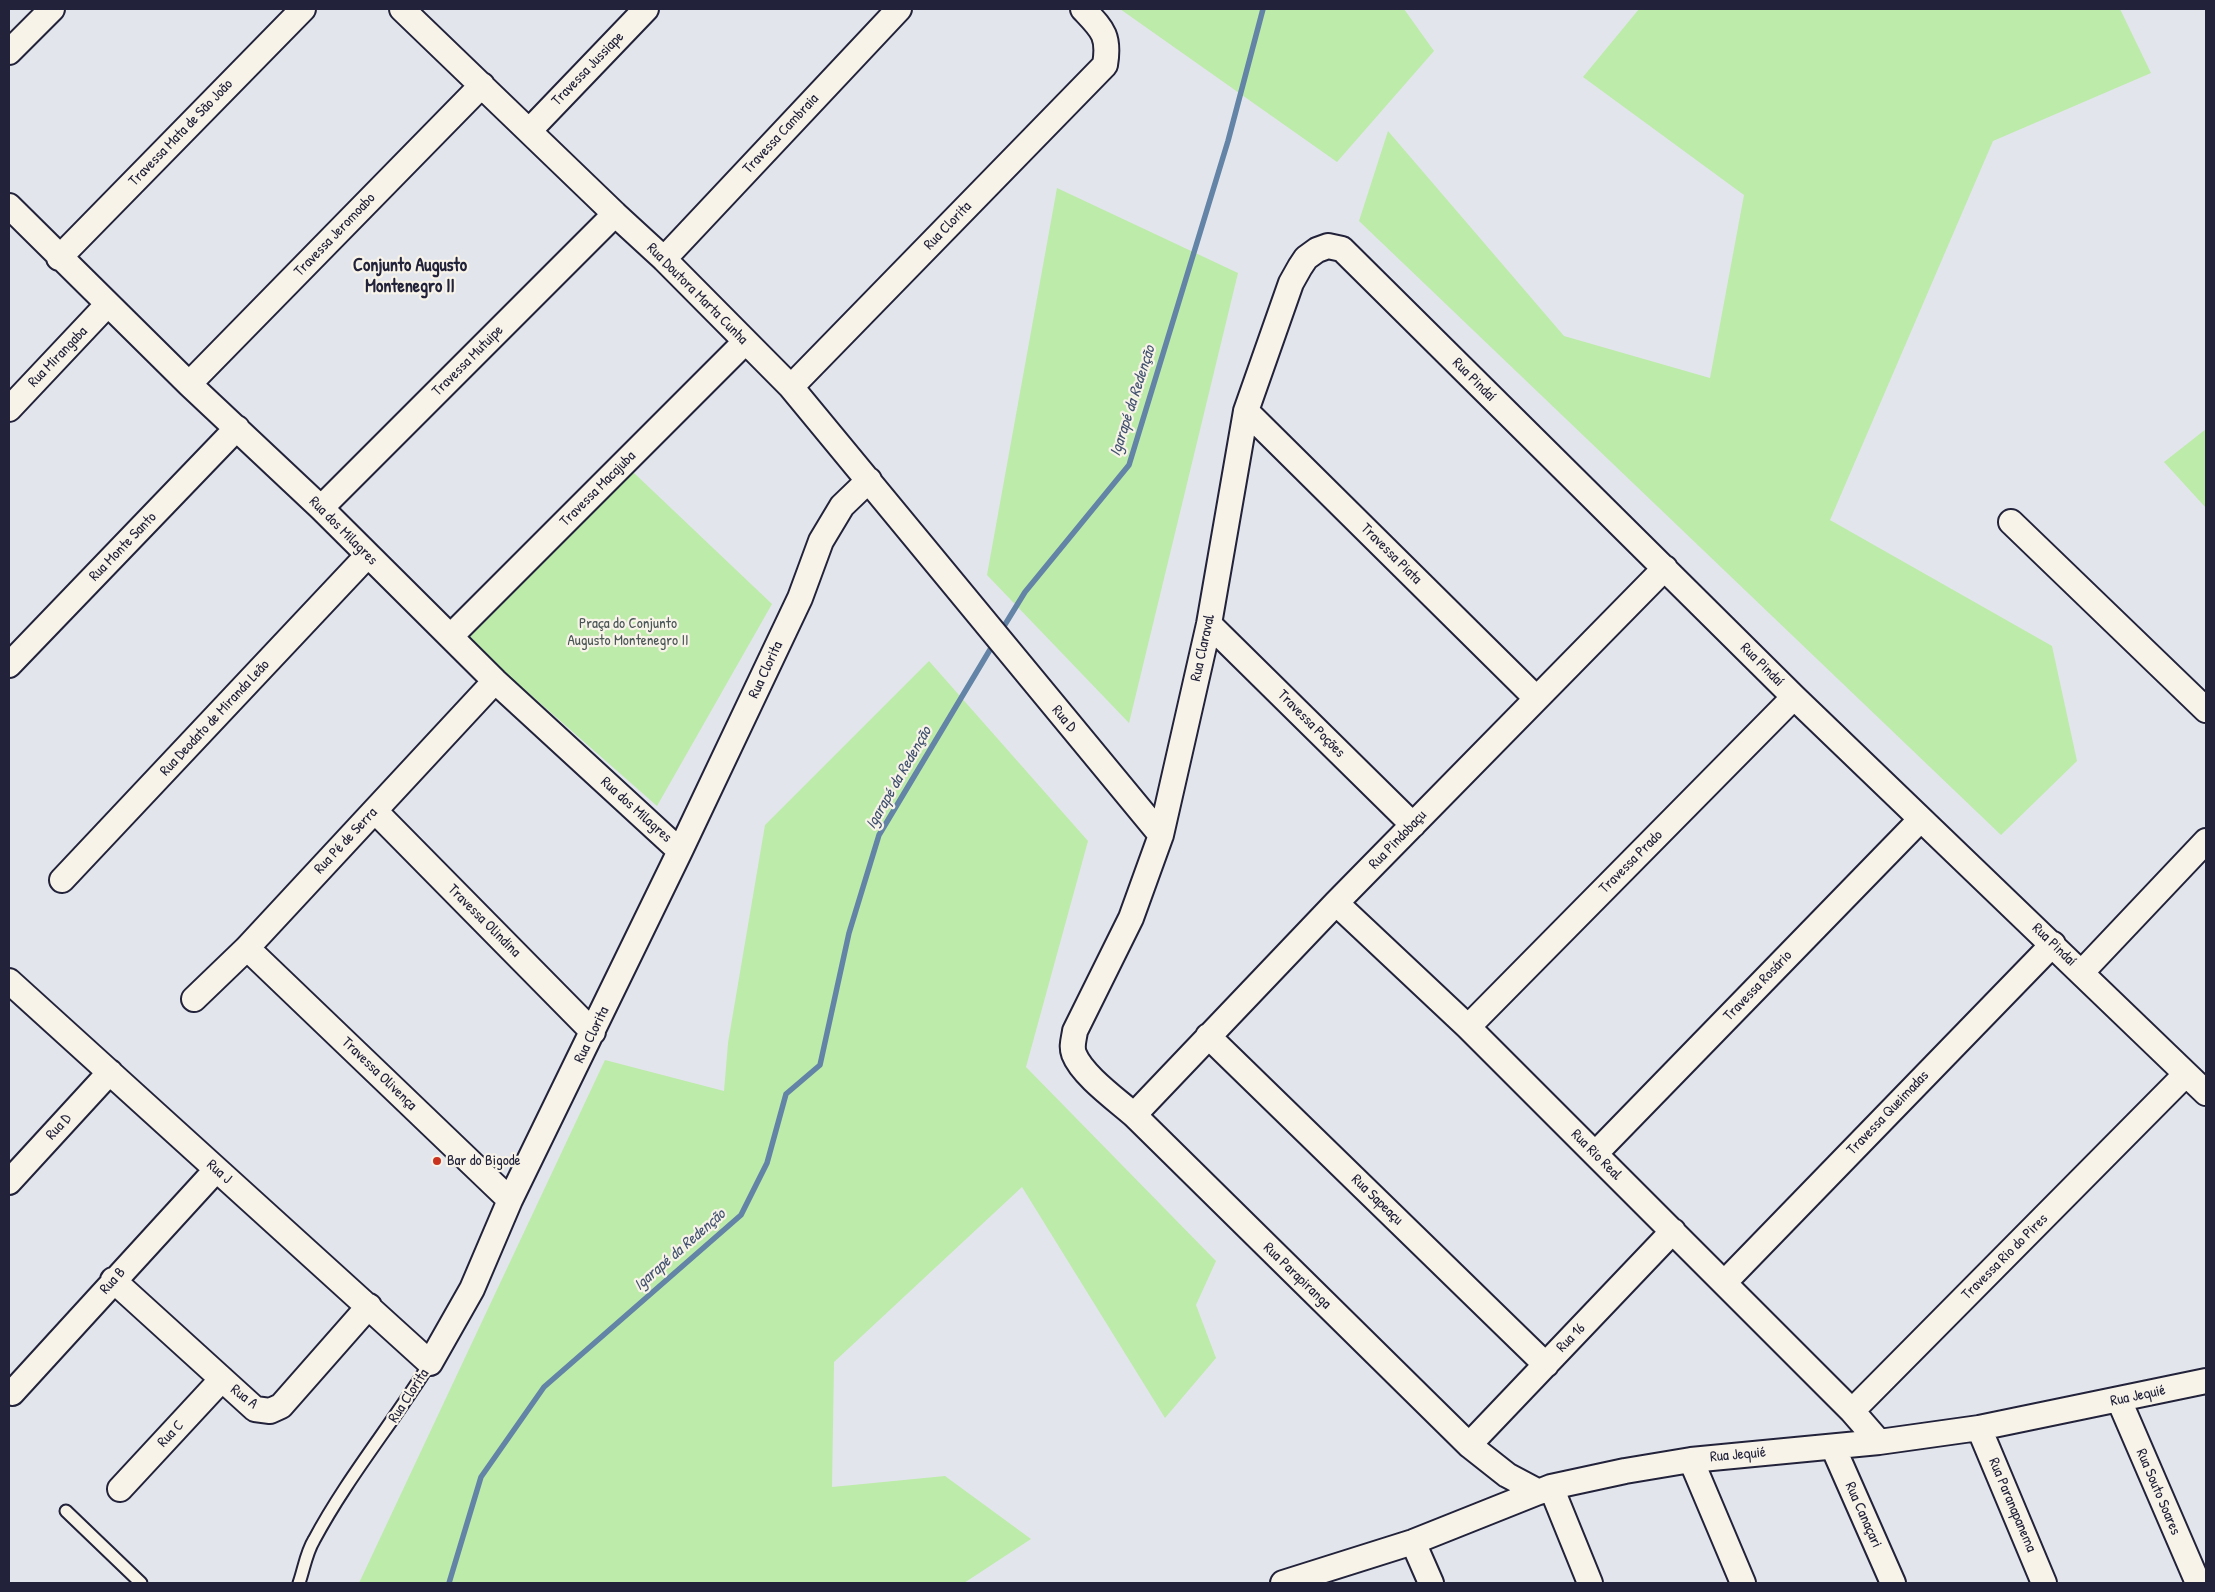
<!DOCTYPE html>
<meta charset="utf-8">
<style>
body{margin:0}
#map{position:relative;width:2215px;height:1592px;overflow:hidden;background:#e2e5ec;font-family:"Patrick Hand",sans-serif}
canvas{display:block}
.frame{position:absolute;inset:0;border:10px solid #22223b;pointer-events:none}
</style>
<div id="map">
<canvas width="2215" height="1592"></canvas>
<div class="frame"></div>
</div>
<script>
const context = document.querySelector('canvas').getContext('2d');
context.lineJoin = 'round';
function fillPath(path, color) {
  context.fillStyle = color;
  context.fill(path, 'evenodd');
}
function strokePath(path, color, width, dash) {
  context.strokeStyle = color;
  context.lineWidth = width;
  context.lineCap = dash ? 'butt' : 'round';
  context.setLineDash(dash || []);
  context.stroke(path);
}
function write(font, color, halo, rows, align = 'center') {
  context.font = font + ' "Patrick Hand",sans-serif';
  context.lineWidth = 4.5;
  context.setLineDash([]);
  context.textBaseline = 'middle';
  context.strokeStyle = halo;
  context.fillStyle = color;
  for (const [text, x, y, turn = 0] of rows) {
    context.save();
    context.translate(x, y);
    context.rotate((+turn || 0) * Math.PI / 180);
    context.textAlign = isNaN(turn) ? turn : align;
    if (halo) context.strokeText(text, 0, 0);
    context.fillText(text, 0, 0);
    context.restore();
  }
}
const green = new Path2D(`
 M1120,9H1404L1434,51L1337,162Z
 M1639,9H2120L2151,73L1993,141L1830,520L2052,646L2077,761L2001,835L1359,221L1388,131L1564,336L1710,378L1744,195L1583,77Z
 M1057,188L1238,273L1129,723L987,575Z
 M2206,429V508L2164,462Z
 M633,472L772,604L657,806L466,638Z
 M929,661L1088,841L1026,1067L1216,1261L1196,1305L1216,1358L1165,1418L1022,1187L834,1362L832,1487L945,1476L1031,1539L964,1583H359L605,1060L724,1091L728,1043L765,825Z`);
const stream = new Path2D(`
 M1001,631L1025,592L1129,465L1228,141L1263,9
 M449,1583L481,1477L544,1387L741,1215L767,1163L786,1094L820,1065L849,933L879,835L994,643`);
const lane = new Path2D(`
 M66,1511L141,1583
 M299,1583C304,1569 306,1553 314,1540C347,1478 393,1423 430,1363`);
const street = new Path2D(`
 M402,9L615,214L664,259L791,387L1161,835
 M9,52L52,9
 M530,130L646,9
 M9,206L189,384L321,508L495,681L680,851
 M59,258L303,9
 M664,259L899,9
 M189,384L482,85
 M791,387L1105,65C1110,35 1102,29 1083,9
 M9,409L107,305
 M1246,411L1536,698
 M321,508L615,214
 M2011,522L2206,710
 M1209,624L1413,825
 M451,636L745,342
 M9,665L237,428
 M375,811L593,1032
 M62,880L367,556
 M1336,903L1468,1027L1852,1411
 M247,948L510,1200
 M2082,972L2206,841
 M9,981L430,1363L472,1289L510,1200L680,851L800,598L821,541L842,506L869,480
 M194,999L247,948L495,681
 M1468,1027L1794,697
 M1208,1036L1546,1365
 M1134,1115L1336,903L1665,568
 M1595,1154L1921,819
 M9,1182L110,1072
 M113,1280L255,1409L270,1411L281,1406L369,1306
 M1724,1283L2053,944
 M12,1393L216,1170
 M2119,1400L2198,1583
 M1979,1428L2044,1583
 M1879,1442L1852,1411L2186,1074
 M1469,1445L1673,1231
 M1833,1447L1893,1583
 M1691,1460L1743,1583
 M1551,1487L1590,1583
 M120,1489L222,1379
 M1539,1492L1507,1475L1469,1445L1134,1115C1117,1100 1082,1075 1074,1054C1071,1046 1074,1039 1075,1031L1131,918L1161,835L1209,624L1246,411L1291,283L1300,267L1306,258L1317,250L1328,246L1342,249L1794,697L2206,1093
 M1413,1542L1431,1583
 M1283,1583L1413,1542L1551,1487L1625,1471L1691,1460L1879,1442L1979,1428L2206,1381`);
const markers = [
 [437,1161,5,"#c8321e"]
];
const streetNames = [
 ["Travessa Jussiape",588,69,-46],
 ["Travessa Mata de São João",181,133,-46],
 ["Travessa Cambraia",781,134,-47],
 ["Rua Clorita",948,226,-46],
 ["Travessa Jeromoabo",335,235,-46],
 ["Rua Doutora Marta Cunha",697,294,45],
 ["Rua Mirangaba",58,357,-46],
 ["Travessa Mutuipe",468,361,-45],
 ["Rua Pindaí",1474,380,45],
 ["Travessa Macajuba",598,489,-45],
 ["Rua dos Milagres",343,531,45],
 ["Rua Monte Santo",123,547,-46],
 ["Travessa Piata",1391,554,45],
 ["Rua Claraval",1203,648,-78],
 ["Rua Pindaí",1762,665,45],
 ["Rua Clorita",766,670,-65],
 ["Rua Deodato de Miranda Leão",215,718,-47],
 ["Rua D",1064,719,50],
 ["Travessa Poções",1311,724,45],
 ["Rua dos Milagres",636,810,42],
 ["Rua Pindobaçu",1398,840,-46],
 ["Rua Pé de Serra",346,841,-47],
 ["Travessa Prado",1631,862,-45],
 ["Travessa Olindina",484,921,45],
 ["Rua Pindaí",2054,945,44],
 ["Travessa Rosário",1758,986,-46],
 ["Rua Clorita",592,1035,-64],
 ["Travessa Olivença",379,1074,44],
 ["Travessa Queimadas",1888,1113,-46],
 ["Rua D",59,1127,-47],
 ["Rua Rio Real",1596,1155,45],
 ["Rua J",219,1172,42],
 ["Rua Sapeaçu",1377,1200,44],
 ["Travessa Rio do Pires",2005,1257,-45],
 ["Rua Parapiranga",1297,1276,44],
 ["Rua B",113,1281,-48],
 ["Rua 16",1571,1338,-46],
 ["Rua Clorita",409,1396,-57],
 ["Rua Jequié",2138,1396,-12],
 ["Rua A",244,1397,37],
 ["Rua C",171,1434,-47],
 ["Rua Jequié",1738,1455,-5],
 ["Rua Souto Soares",2158,1492,67],
 ["Rua Paranapanema",2012,1505,67],
 ["Rua Canaçari",1863,1515,66]
];
const parkNames = [
 ["Praça do Conjunto",628,624],
 ["Augusto Montenegro II",628,641]
];
const poiNames = [
 ["Bar do Bigode",447,1161]
];
const waterNames = [
 ["Igarapé da Redenção",1133,401,-72],
 ["Igarapé da Redenção",899,778,-60],
 ["Igarapé da Redenção",680,1250,-41]
];
const quarterNames = [
 ["Conjunto Augusto",410,266],
 ["Montenegro II",410,287]
];
fillPath(green, '#bdeba9');
strokePath(stream, '#6384a6', 5.5);
strokePath(lane, '#22223b', 15);
strokePath(street, '#22223b', 28);
strokePath(lane, '#f7f3e8', 11);
strokePath(street, '#f7f3e8', 24);
for (const [x, y, r, color] of markers) {
  const dot = new Path2D();
  dot.arc(x, y, r, 0, 2 * Math.PI);
  context.fillStyle = color;
  context.fill(dot);
  strokePath(dot, '#f7f3e8', 2);
}
write('15px', '#22223b', '#f7f3e8', streetNames);
write('15px', '#495456', '#f7f3e8', parkNames);
write('15px', '#22223b', '#f7f3e8', poiNames, 'left');
write('italic 16px', '#435370', '#f7f3e8', waterNames);
write('bold 18px', '#22223b', '#f7f3e8', quarterNames);
</script>
